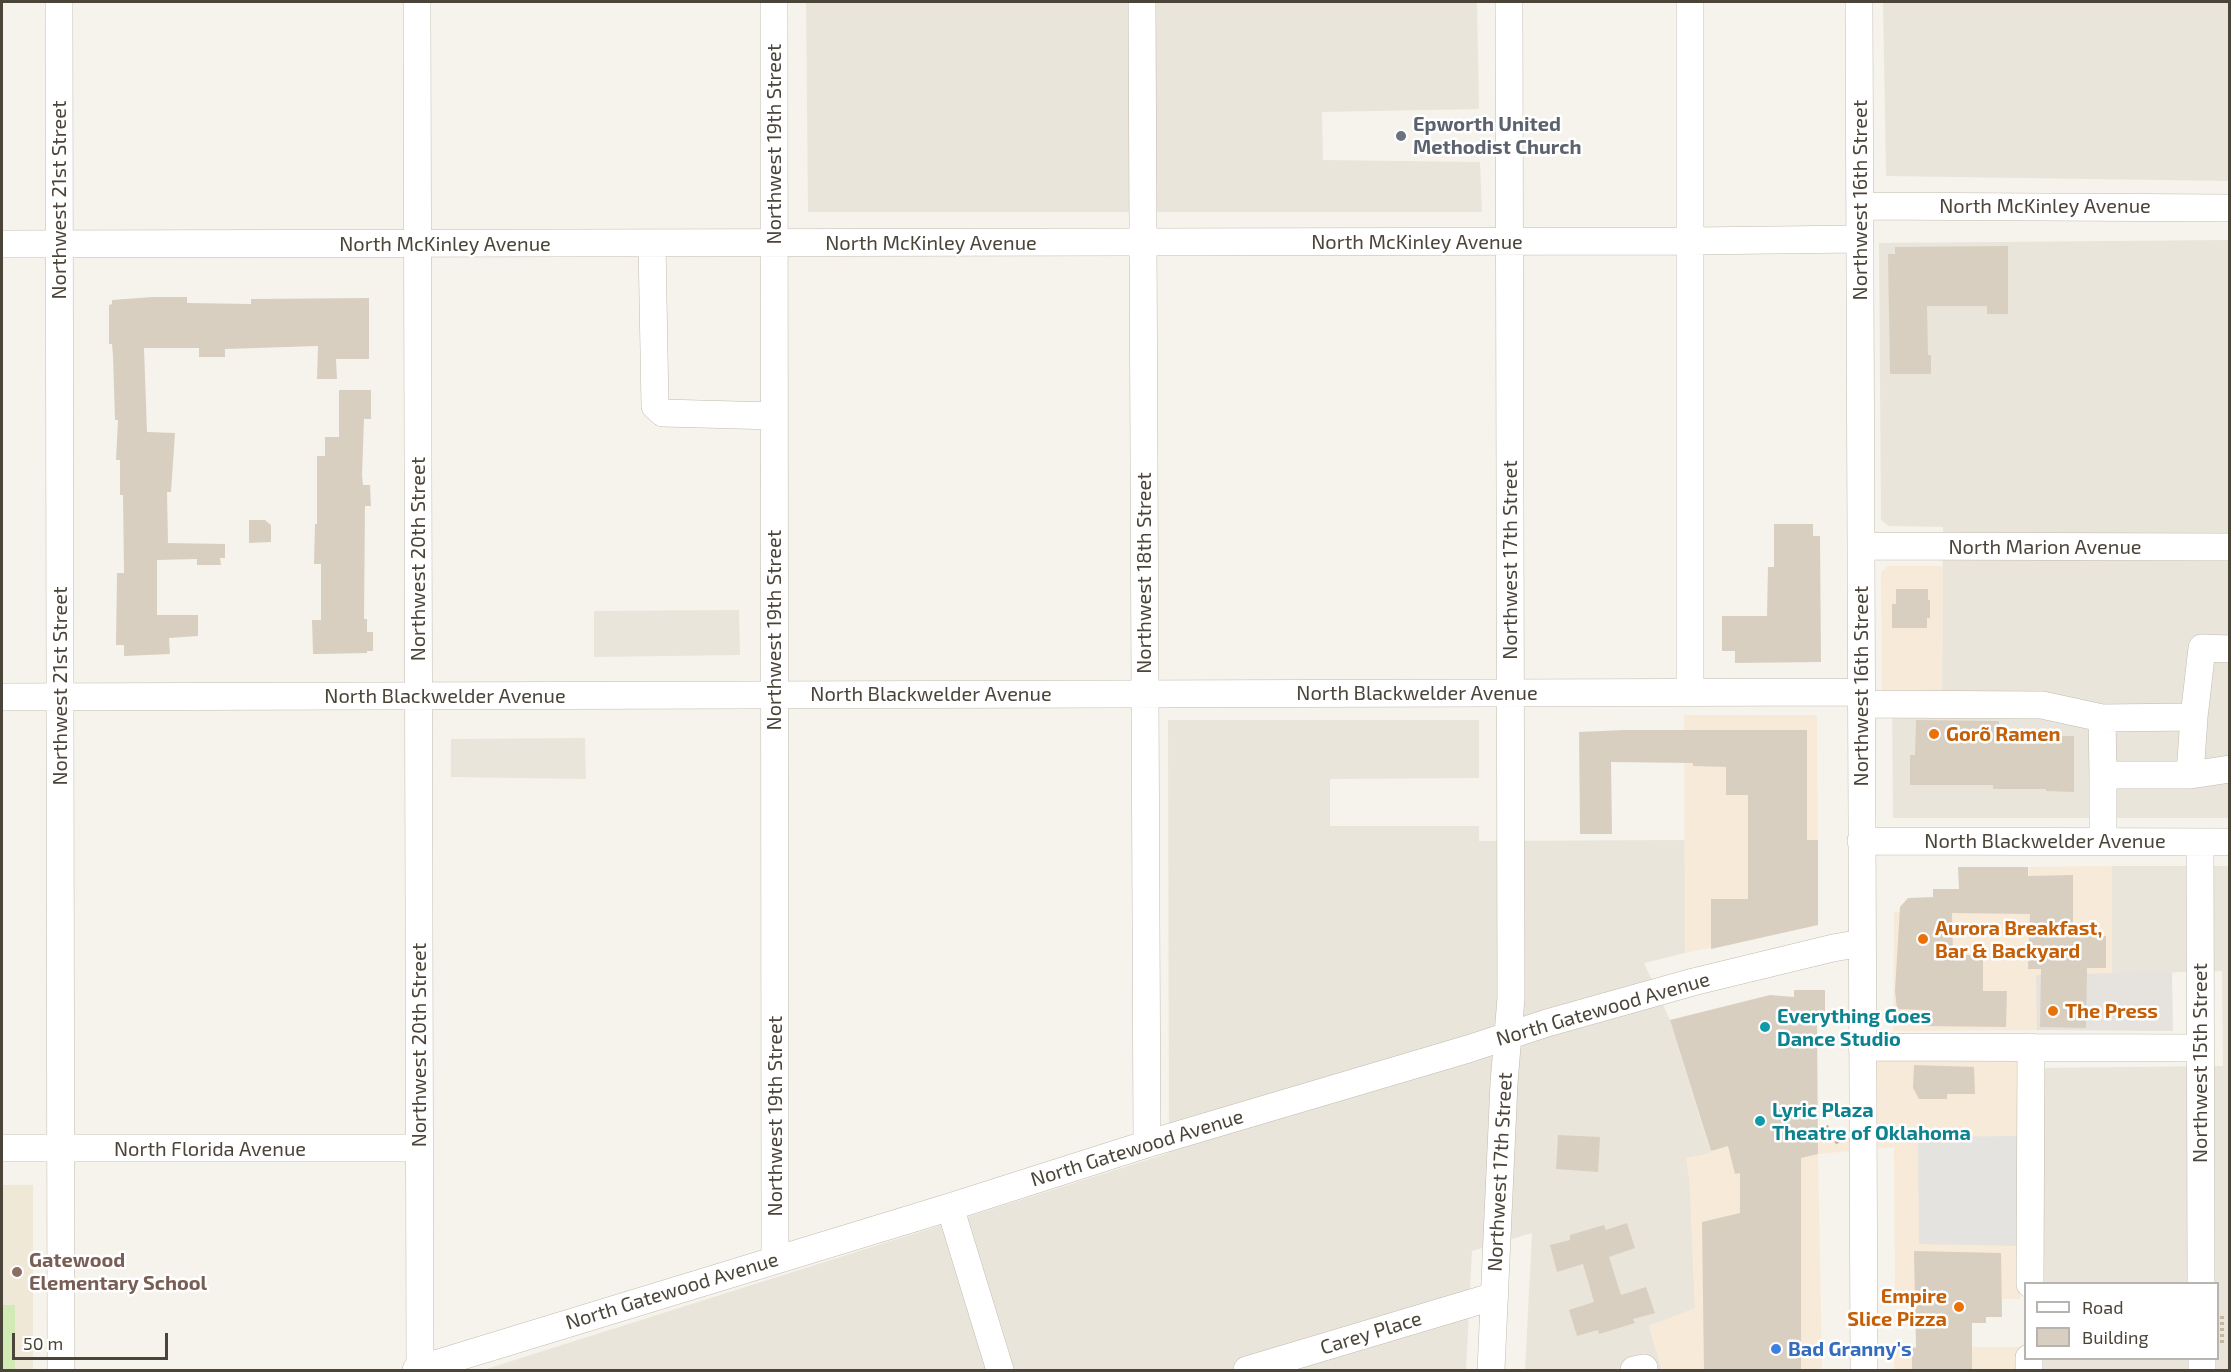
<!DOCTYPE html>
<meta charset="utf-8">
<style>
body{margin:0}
#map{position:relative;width:2231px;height:1372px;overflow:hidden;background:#f6f3ec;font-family:"Exo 2",sans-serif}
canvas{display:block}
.frame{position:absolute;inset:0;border:3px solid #4b4439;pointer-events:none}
.legend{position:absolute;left:2024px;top:1282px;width:195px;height:78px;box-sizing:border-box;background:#fff;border:2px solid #b7b4b0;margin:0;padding:8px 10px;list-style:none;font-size:18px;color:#4b4439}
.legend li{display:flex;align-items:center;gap:12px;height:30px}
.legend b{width:30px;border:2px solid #b7b4b0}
.scale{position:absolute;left:12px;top:1333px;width:156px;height:27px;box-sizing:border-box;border:3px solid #4b4439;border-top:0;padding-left:8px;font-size:18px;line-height:21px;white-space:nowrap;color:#4b4439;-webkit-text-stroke:4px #fff;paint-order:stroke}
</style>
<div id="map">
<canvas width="2231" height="1372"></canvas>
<div class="frame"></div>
<ul class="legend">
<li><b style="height:8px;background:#fff"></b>Road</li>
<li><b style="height:16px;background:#d8cfc1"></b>Building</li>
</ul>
<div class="scale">50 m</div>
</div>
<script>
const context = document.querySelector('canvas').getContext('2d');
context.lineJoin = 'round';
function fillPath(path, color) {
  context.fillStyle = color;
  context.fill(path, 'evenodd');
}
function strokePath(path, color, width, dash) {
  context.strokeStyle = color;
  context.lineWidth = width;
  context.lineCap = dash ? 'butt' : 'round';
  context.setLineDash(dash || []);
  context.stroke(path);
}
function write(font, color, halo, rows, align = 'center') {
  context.font = font + ' "Exo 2",sans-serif';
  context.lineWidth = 5;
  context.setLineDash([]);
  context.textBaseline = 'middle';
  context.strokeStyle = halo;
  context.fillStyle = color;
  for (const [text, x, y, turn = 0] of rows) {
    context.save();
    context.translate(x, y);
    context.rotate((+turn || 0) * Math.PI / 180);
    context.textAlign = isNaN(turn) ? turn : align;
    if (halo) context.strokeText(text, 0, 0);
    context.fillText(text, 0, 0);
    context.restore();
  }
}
const residential = new Path2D(`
 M806,2H1477L1479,109L1322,112L1323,160L1480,162L1482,212H808Z
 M1883,2H2229V181L1886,176Z
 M2229,240V818H1893L1892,693H1942L1943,527L1889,526L1881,520L1879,243Z
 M739,610L740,655L594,657V611Z
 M1168,720H1479V778L1330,779V826H1479V841L1685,840V953L1644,963L1670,1020L1711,1153L1687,1159L1690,1185L1695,1309L1649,1326L1662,1370H1525L1532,1233L1472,1251L1466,1370H483L1169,1153Z
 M585,738L586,779L451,777V739Z
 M2112,866H2229V1370H2040V1359L2218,1358V1284L2039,1283L2036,1068L2223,1066L2222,971L2112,974Z`);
const commercial = new Path2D(`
 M1888,566H1943L1942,693H1882L1881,572Z
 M1684,715H1817L1818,925L1685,953Z
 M2112,866V974L2037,975V1030L1893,1031L1894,912L2026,913L2029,867Z
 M1717,1009L1818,1138L1875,1137V1058H2018L2020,1299L1914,1298L1895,1300L1894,1147L1818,1154L1822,1370H1662L1649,1326L1695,1308L1690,1185L1686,1158L1711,1153L1670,1020Z
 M1894,1347H2020L2021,1370H1894Z`);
const industrial = new Path2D(`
 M2172,972L2173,1031L2037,1030L2036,975Z`);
const education = new Path2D(`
 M2,1185H33V1370H2Z`);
const green = new Path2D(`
 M2,1305H15V1370H2Z`);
const parking = new Path2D(`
 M2019,1136V1246L1919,1244L1918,1137Z`);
const building = new Path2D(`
 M2008,246V314H1987V306H1927L1928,355H1931V374H1890L1888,254H1895V247Z
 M152,297H187V303L251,304V299L369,298V359H336L337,379H317L318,346L225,349V357H199V348H144L147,432L175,433L171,492H167L168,543L225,544V558H220L221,565H197V559L157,560V615H198V636L169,638L170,654L124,656V645H116L117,573H124L123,495H120V460H116L118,420H115L113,356L112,344H109V305L112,304V300Z
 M339,390H371V419H364L362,476L363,485H370L371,506H365L364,619H367V632H373V651H367V653L319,654H313L312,620H321V564H314L315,524H317V456H325V437H339Z
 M249,520H265L271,525V542L249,543Z
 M1774,524H1813V536H1820L1821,662L1735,663V651H1722V616H1767L1768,567H1774Z
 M1896,589H1928V600H1930V618H1927V628H1892V604H1896Z
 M1916,720L1999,721V743L2046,744V736H2074V792L2046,791V789H1993V785H1910V755H1915Z
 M1624,730H1807V840H1818V925L1711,949V899H1748V795H1726V767L1693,766V763L1611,762L1612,834H1580L1579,732Z
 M1958,867H2028V876L2073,875V936H2106V968H2087L2086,1028L2040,1027L2041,969H2028L2030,914L1952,913L1953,954L1983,956V991H2007L2006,1027L1924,1026V1010L1897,1009L1895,991L1900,907L1908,898L1933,897V889H1959Z
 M1794,990H1825V1018H1817L1818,1154L1801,1158V1371H1704L1702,1222L1740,1213V1173L1735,1174L1728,1146L1711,1151L1670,1020L1770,995L1794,997Z
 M1914,1065L1974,1067L1975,1094H1947V1099H1919L1913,1088Z
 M1558,1135L1600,1137L1598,1172L1556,1169Z
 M1627,1223L1635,1248L1609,1257L1621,1295L1646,1287L1655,1313L1633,1319L1635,1323L1599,1334L1598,1330L1577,1336L1569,1310L1594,1302L1583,1264L1557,1272L1550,1245L1570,1240V1235L1604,1225L1606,1230Z
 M1914,1251L2001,1253L2002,1317H1986V1323H1972V1371H1912V1347L1916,1348Z`);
const path = new Path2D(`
 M1789,1016L1802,1014
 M1826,1126L1839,1145
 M2222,1316V1346`);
const minor = new Path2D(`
 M59,2L61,1370
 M417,2L420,1369
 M774,2L775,1259
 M1142,2L1147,1144
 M1690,2V693
 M1859,2L1864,1370
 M1860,206L2230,208
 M652,243L655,406L663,413L774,416
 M2,244L1691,241L1860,239
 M1861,546L2230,547
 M2,697L1861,692
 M1861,704L2042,705L2102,718L2194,717
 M2102,718L2103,775
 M2190,775L2230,769
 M1861,841L2230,842
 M2103,841V775H2190L2194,717L2202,648L2230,649
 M2200,842L2201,1284
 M1862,1047L2200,1048
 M2,1148H419
 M950,1207L1000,1370
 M2030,1284L2031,1047
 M2202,1358V1370
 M416,1370L950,1207L1147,1144L1468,1049L1547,1023L1693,982L1833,948L1862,943
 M1247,1370L1495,1296
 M1491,1370L1504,1083L1511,998L1509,2
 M1634,1370L1644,1368
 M2029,1370V1358`);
const markers = [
 [1401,136,6,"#6b7280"],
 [1934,734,6,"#e8710a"],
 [1923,939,6,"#e8710a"],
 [2053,1011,6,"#e8710a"],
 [1765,1027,6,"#0f9aa8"],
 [1760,1121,6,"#0f9aa8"],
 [17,1272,6,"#8d6e63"],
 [1959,1307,6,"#e8710a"],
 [1776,1349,6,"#3f7fe0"]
];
const worshipNames = [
 ["Epworth United",1413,124],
 ["Methodist Church",1413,147]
];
const streetNames = [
 ["Northwest 19th Street",774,144,-90],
 ["Northwest 21st Street",59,200,-90],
 ["Northwest 16th Street",1860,200,-90],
 ["North McKinley Avenue",2045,206],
 ["North McKinley Avenue",1417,242],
 ["North McKinley Avenue",931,243],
 ["North McKinley Avenue",445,244],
 ["North Marion Avenue",2045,547],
 ["Northwest 20th Street",418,559,-90],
 ["Northwest 17th Street",1510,560,-90],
 ["Northwest 18th Street",1144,573,-90],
 ["Northwest 19th Street",774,630,-90],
 ["Northwest 21st Street",60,686,-90],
 ["Northwest 16th Street",1861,686,-90],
 ["North Blackwelder Avenue",1417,693],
 ["North Blackwelder Avenue",931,694],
 ["North Blackwelder Avenue",445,696],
 ["North Blackwelder Avenue",2045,841],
 ["North Gatewood Avenue",1603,1009,-16],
 ["Northwest 20th Street",419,1045,-90],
 ["Northwest 15th Street",2200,1063,-90],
 ["Northwest 19th Street",775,1116,-90],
 ["North Gatewood Avenue",1137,1148,-17],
 ["North Florida Avenue",210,1149],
 ["Northwest 17th Street",1500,1172,-87],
 ["North Gatewood Avenue",672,1291,-17],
 ["Carey Place",1371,1333,-17]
];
const foodNames = [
 ["Gorõ Ramen",1946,734],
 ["Aurora Breakfast,",1935,928],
 ["Bar & Backyard",1935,951],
 ["The Press",2065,1011],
 ["Empire",1947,1296,"right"],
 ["Slice Pizza",1947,1319,"right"]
];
const cultureNames = [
 ["Everything Goes",1777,1016],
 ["Dance Studio",1777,1039],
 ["Lyric Plaza",1772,1110],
 ["Theatre of Oklahoma",1772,1133]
];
const educationNames = [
 ["Gatewood",29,1260],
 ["Elementary School",29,1283]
];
const shopNames = [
 ["Bad Granny's",1788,1349]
];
fillPath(residential, '#eae5da');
fillPath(commercial, '#f7ead8');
fillPath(industrial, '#e6e2dd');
fillPath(education, '#efe8d6');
fillPath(green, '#d2eab5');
fillPath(parking, '#e5e3e0');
fillPath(building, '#d8cfc1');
strokePath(minor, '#c2bbae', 28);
strokePath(path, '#c4b79f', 4, [3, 3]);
strokePath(minor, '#fff', 27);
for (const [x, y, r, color] of markers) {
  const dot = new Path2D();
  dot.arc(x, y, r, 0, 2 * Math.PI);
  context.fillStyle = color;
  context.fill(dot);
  strokePath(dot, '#fff', 2);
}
write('bold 20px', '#5b616d', '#fff', worshipNames, 'left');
write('20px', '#4b4439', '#fff', streetNames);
write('bold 20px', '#c56008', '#fff', foodNames, 'left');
write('bold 20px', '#0d838f', '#fff', cultureNames, 'left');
write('bold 20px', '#785e54', '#fff', educationNames, 'left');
write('bold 20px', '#366cbe', '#fff', shopNames, 'left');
</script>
